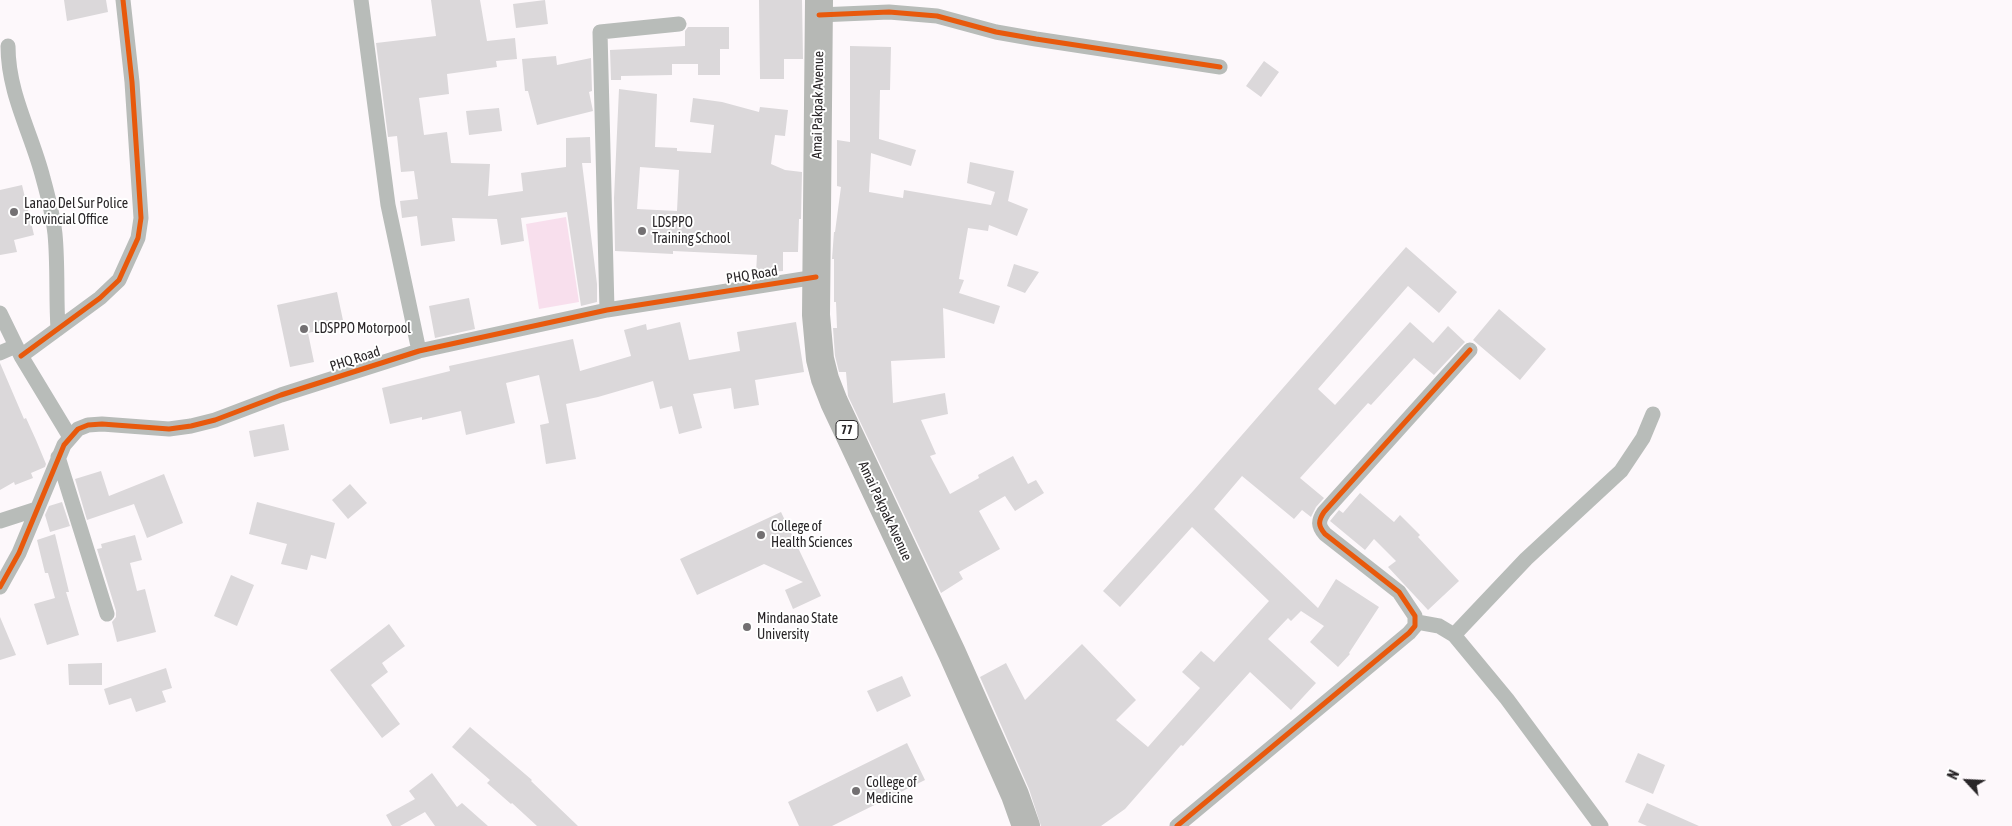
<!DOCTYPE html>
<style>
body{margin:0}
#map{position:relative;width:2012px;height:826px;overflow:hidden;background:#fdf8fb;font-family:"Asap Condensed",sans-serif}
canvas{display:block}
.north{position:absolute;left:1942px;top:756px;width:50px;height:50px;-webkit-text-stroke:4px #fff;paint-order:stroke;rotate:295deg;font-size:14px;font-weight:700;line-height:20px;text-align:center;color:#292628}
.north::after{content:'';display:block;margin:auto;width:18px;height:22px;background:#292628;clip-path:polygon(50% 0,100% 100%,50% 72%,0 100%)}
</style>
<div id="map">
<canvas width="2012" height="826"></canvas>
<div class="north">N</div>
</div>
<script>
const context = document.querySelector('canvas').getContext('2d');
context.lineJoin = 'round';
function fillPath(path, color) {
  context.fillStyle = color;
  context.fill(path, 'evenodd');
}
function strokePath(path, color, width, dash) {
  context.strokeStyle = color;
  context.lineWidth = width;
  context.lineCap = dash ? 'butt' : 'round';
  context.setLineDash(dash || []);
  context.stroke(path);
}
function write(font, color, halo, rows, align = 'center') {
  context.font = font + ' "Asap Condensed",sans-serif';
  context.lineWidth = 4;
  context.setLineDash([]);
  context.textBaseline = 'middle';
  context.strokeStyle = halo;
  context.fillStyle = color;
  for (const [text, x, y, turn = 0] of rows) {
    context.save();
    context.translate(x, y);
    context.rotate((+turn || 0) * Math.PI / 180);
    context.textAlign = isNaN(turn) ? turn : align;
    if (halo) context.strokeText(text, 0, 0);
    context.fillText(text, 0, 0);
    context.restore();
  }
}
const green = new Path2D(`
 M566,217L579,302L539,309L526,224Z`);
const building = new Path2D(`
 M64,0H106L108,12L67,21Z
 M431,0H480L487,41L515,38L517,59L496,61L497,67L447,74L449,94L419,98L424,135L447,132L451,163L490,164L488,196L523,191L521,173L566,167V138L590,137L591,163H582L597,284V302L581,306L567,212L521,218L524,241L501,245L497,219L452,218L455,241L421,246L417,216L402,218L400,201L418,199L414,171L401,172L397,136L388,137L376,43L436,36Z
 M545,0L548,24L516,28L513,4Z
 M759,0H802L803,59H784V79H760Z
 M688,27H729V49H720V75H698V64H672V75L621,76V80H611L610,50L685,46V31Z
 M850,46L891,47L890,90H880L879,139L916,150L911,166L871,153L869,192L903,198L904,190L991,205L995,192L967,183L970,162L1014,171L1008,201L1028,209L1017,236L989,225L988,231L968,228L959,279L964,280L959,293L1000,306L994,324L943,308L945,358L891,361L893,403L945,393L948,414L921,420L936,454L930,456L950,494L979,478L978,475L1013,456L1028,484L1036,480L1044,493L1015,511L1005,496L979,511L1000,549L959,572L963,579L941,593L848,396L846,372H839L835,356L833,328H837L836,302H834V259H832L834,232H835L841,187L837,186V140L850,142Z
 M556,56L557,65L591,58L592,91L589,92L593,111L537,125L528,91H525L522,59Z
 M1264,61L1279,72L1261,97L1246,86Z
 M619,89L657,94L655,147L677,148V151L711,153L714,125L690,122L693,98L722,102L759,112L760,107L788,110L785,136L775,135L771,164L785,170L802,172L801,219H799L798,252H783V271L756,273L757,255L673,251V254L615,251L614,198ZM640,167L679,170L677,211L637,209Z
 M499,108L502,131L469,135L466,111Z
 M22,185L34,235L14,240L17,252L0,255V190Z
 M1406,247L1457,292L1439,313L1408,286L1318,389L1335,405L1410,322L1433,343L1448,326L1465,342L1434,375L1414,358L1371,405L1368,403L1300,478L1324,498L1316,507L1311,517L1302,510L1294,519L1242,476L1214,509L1318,608L1336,579L1379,607L1349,653L1350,654L1338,667L1310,642L1324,626L1301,611L1291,621L1288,618L1268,639L1316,683L1291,710L1250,672L1183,746L1181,745L1125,809L1101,826H1041L1029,789L980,677L1006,663L1025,700L1082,644L1136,700L1116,720L1148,747L1200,688L1182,672L1201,651L1214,662L1269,601L1192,527L1120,607L1103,591L1194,490Z
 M1014,264L1039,272L1025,293L1007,286Z
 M337,292L344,325L308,333L314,362L290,367L277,305Z
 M469,298L475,329L435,338L429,306Z
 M1499,309L1546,349L1520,380L1473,340Z
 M680,322L689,360L740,351L737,332L796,322L804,372L755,380L759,405L734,409L731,388L693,394L702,428L679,434L672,406L660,409L653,381L598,397L566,404L576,459L546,464L540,425L549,423L539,375L506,383L515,423L466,435L461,411L422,420V417L390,424L382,388L450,371L449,366L573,339L580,371L631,356L624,330L646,324L647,330Z
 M0,363L24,419L26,418L36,440L46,464L45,467L31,473L33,478L15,485L14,482L0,490Z
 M284,424L289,450L254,457L249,431Z
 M101,471L109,496L164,474L183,523L147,538L134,504L87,520L75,479Z
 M350,484L367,503L348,519L332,500Z
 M1360,493L1394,522L1400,515L1420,535L1418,537L1459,581L1428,610L1388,567L1396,561L1374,539L1365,550L1330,521L1339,510L1343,513Z
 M62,502L70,526L50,532L45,515L49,506Z
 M257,502L335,523L326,559L311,555L307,570L281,564L287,544L249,534Z
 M781,512L821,596L793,609L785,590L803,582L764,564L697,595L680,559Z
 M55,534L69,592H66L79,635L47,645L34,604L55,598L48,573H45L37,540Z
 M135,535L142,560L130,563L137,591L145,589L156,632L117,642L112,622L116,617V611L97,549L102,548L101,544Z
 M231,575L254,585L237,626L214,616Z
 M0,617L16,655L0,660Z
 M389,624L405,646L382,663L388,672L371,685L400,724L382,738L330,670Z
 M102,663V685H69L68,664Z
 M166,668L172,688L162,691L166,702L136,712L131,698L109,705L104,689Z
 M902,676L911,696L877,712L867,691Z
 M470,727L532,780L531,781L578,826H537L512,803L511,804L487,783L490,780L452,747Z
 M907,743L925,780L832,826H799L788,802Z
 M1638,753L1665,765L1653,794L1625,782Z
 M432,773L457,807L462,803L488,826H435L425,812L400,826H392L386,815L415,799L409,791Z
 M1647,803L1699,826H1647L1638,822Z`);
const street = new Path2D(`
 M361,0L388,205L419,351
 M819,15L889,12L937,16L996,32L1036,39L1220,67
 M8,46C8,94 32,134 43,178C48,196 53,216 55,234C58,266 56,298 58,329
 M607,310L600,32L679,24
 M0,313L21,356L70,437
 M0,353L16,346
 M21,356L100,298L119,280L138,238L141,218L132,82L123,0
 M58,457L107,614
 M0,521L37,509
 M0,587L19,553L64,445L78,429L88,425L102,424L169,429L191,426L215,420L281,395L419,351L607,310L816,277
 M1417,622L1439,626L1454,635L1507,699L1601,826
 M1454,635L1526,559L1621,471L1643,438L1653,414
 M1177,826L1409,633L1415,626V616L1399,592L1325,534C1318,526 1318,521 1324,512L1470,350`);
const highway = new Path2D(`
 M819,0L816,315L820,359L825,379L834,402L952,653L1015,795L1026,826`);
const cycleway = new Path2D(`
 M819,15L889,12L937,16L996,32L1036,39L1220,67
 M21,356L100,298L119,280L138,238L141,218L132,82L123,0
 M0,587L19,553L64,445L78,429L88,425L102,424L169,429L191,426L215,420L281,395L419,351L607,310L816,277
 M1177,826L1409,633L1415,626V616L1399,592L1325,534C1318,526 1318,521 1324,512L1470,350`);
const markers = [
 [14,212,5,"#737072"],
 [642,231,5,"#737072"],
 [304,329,5,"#737072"],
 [761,535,5,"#737072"],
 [747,627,5,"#737072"],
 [856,791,5,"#737072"]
];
const shields = [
 [847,430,22]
];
const shieldNames = [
 ["77",847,430]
];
const streetNames = [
 ["Amai Pakpak Avenue",818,105,-89],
 ["PHQ Road",752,275,-9],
 ["PHQ Road",355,359,-18],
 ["Amai Pakpak Avenue",885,511,65]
];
const poiNames = [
 ["Lanao Del Sur Police",24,204],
 ["Provincial Office",24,220],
 ["LDSPPO",652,223],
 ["Training School",652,239],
 ["LDSPPO Motorpool",314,329],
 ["College of",771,527],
 ["Health Sciences",771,543],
 ["Mindanao State",757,619],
 ["University",757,635],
 ["College of",866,783],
 ["Medicine",866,799]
];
fillPath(green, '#f8dfed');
fillPath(building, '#dbd8da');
strokePath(street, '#b8bcb9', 15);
strokePath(highway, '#b6b8b5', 28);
strokePath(cycleway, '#e8590c', 5);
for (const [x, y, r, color] of markers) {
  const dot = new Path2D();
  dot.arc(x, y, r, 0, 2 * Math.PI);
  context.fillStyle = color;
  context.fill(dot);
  strokePath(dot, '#fff', 2);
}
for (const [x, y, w] of shields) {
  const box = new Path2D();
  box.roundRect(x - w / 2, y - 9.5, w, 19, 4);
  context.fillStyle = '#fff';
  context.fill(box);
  strokePath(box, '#292628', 1);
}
write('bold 12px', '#292628', null, shieldNames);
write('14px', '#292628', '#fff', streetNames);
write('14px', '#292628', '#fff', poiNames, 'left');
</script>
